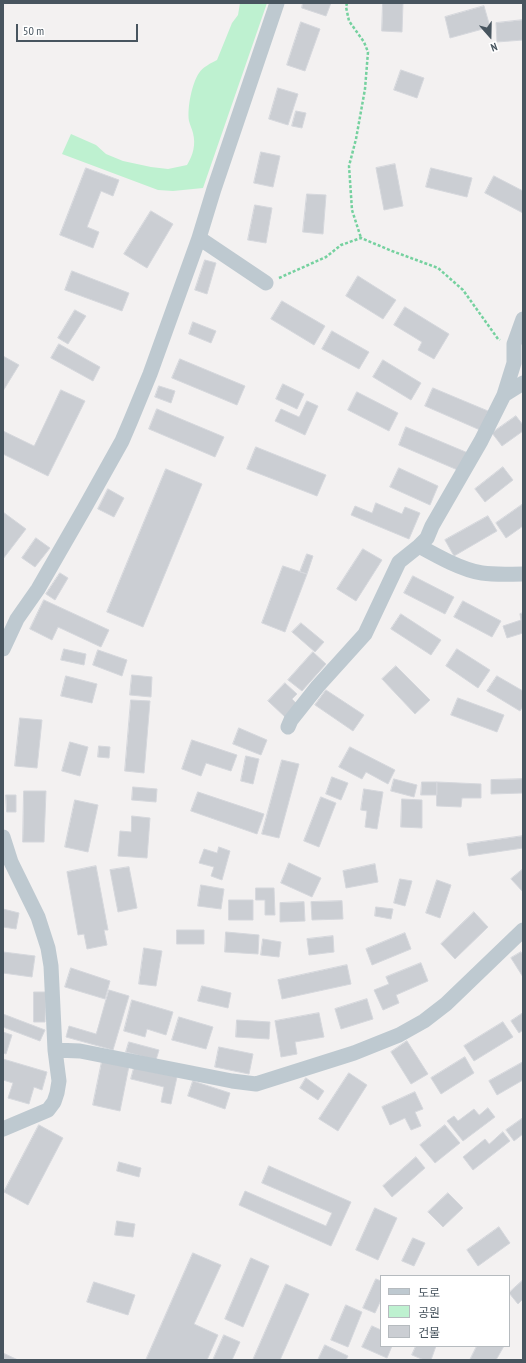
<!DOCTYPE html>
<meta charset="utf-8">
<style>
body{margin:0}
#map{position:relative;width:526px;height:1363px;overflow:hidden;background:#f3f1f1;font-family:"PT Sans Narrow","Noto Sans KR",sans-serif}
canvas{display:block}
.frame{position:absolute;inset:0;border:4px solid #48555f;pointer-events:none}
.legend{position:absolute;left:380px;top:1275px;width:130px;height:72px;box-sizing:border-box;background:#fff;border:1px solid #b6bbbf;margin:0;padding:5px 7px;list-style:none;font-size:12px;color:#48555f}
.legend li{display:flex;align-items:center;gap:8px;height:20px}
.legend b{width:20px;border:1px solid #b6bbbf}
.north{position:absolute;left:470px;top:16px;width:40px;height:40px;-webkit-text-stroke:3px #fff;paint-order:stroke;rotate:160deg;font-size:11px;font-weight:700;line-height:16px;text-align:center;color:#48555f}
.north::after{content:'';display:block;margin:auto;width:14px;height:18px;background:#48555f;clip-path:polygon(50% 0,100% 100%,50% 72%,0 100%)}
.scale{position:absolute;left:16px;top:24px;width:122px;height:18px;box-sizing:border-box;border:2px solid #48555f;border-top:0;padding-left:5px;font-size:12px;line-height:14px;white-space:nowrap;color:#48555f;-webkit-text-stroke:3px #fff;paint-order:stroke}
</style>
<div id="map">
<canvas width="526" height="1363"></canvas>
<div class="frame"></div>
<ul class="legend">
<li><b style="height:5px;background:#bec9d0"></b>도로</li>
<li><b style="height:11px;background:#bef1d0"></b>공원</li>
<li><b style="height:11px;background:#cbced3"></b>건물</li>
</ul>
<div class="north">N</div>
<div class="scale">50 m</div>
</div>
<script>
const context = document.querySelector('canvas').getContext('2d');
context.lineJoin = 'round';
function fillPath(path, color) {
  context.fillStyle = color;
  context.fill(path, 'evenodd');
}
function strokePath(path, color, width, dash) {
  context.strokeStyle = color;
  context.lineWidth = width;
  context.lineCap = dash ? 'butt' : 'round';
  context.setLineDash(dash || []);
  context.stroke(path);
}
const green = new Path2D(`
 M240,3H267L203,188L173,191L158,190L62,154L71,134L96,145L106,154L123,161L151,167L168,169L187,165C193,155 196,145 193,133C192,129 190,125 189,121C187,108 192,83 199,73C203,67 211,63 217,60L232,23L238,15Z`);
const building = new Path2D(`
 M303,3H331L326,16L302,8Z
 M383,3H403L402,32L382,31Z
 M484,6L490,27L450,38L445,17Z
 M523,20V40L497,42L496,23Z
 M301,22L320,29L305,71L287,65Z
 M401,70L424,78L417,98L394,90Z
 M278,88L298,94L288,125L269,119Z
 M296,111L306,113L302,128L292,126Z
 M261,152L280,156L273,187L254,183Z
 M395,164L403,206L384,210L376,168Z
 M86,168L119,180L113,196L101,191L87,227L99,232L93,248L60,235Z
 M431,168L472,178L467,197L426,187Z
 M494,176L523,191V213L485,193Z
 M307,194L326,195L323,234L303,232Z
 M255,205L272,208L266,243L248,240Z
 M151,211L173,224L147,268L124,254Z
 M205,260L216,263L207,294L195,290Z
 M72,271L129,293L122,311L65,290Z
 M358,276L396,300L383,319L346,296Z
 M282,301L325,326L314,345L271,319Z
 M405,307L449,334L434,359L418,350L422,342L394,325Z
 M75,310L86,316L68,344L58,338Z
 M193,322L216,331L211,343L189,334Z
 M332,331L369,352L359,369L322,349Z
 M59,344L100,367L93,381L51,358Z
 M3,356L19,365L3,391Z
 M180,359L245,386L237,405L172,378Z
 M383,360L421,383L411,400L373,377Z
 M283,384L304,394L297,409L276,399Z
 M159,386L175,391L171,403L155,397Z
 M433,388L488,411L480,430L425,406Z
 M61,390L85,401L48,476L3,454V431L34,446Z
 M357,392L398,413L389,431L348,410Z
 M307,401L318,406L305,435L275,421L281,409L299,417Z
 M157,409L224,437L215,457L149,429Z
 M516,416L523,425V431L502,446L492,433Z
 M406,427L468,453L460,471L399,445Z
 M256,447L326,475L317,496L247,469Z
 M503,467L513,480L485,502L475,489Z
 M399,468L438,486L430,505L390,487Z
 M166,469L202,484L143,627L107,612Z
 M108,489L124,498L114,517L98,509Z
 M376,503L402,514L405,507L420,513L409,539L351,515L355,506L372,513Z
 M523,504V526L506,538L496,523Z
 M3,512L26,529L3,559Z
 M488,516L497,531L454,556L445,540Z
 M36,538L50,548L35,567L22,558Z
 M363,549L382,560L356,601L337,589Z
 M307,554L313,556L307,574L300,572Z
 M283,566L307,574L285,632L262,623Z
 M60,573L68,578L55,600L46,594Z
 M413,576L454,597L445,614L404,593Z
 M44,600L109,630L101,647L58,627L52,640L30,629Z
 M463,601L501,621L492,637L454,617Z
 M523,613V633L507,638L503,626L521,620L520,614Z
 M401,614L441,640L431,655L391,629Z
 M301,623L324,642L315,652L292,632Z
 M64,649L86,654L84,665L61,660Z
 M457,649L490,670L478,688L446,666Z
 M98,650L127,660L122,676L93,665Z
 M313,652L326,664L302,691L288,680Z
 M396,666L430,700L415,714L382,679Z
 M132,675L152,677L151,697L130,695Z
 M66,676L97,684L92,703L61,696Z
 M497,676L523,691V706L520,711L487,691Z
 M285,683L297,694L292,699L297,704L285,717L268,701Z
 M326,690L364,715L353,731L315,705Z
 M458,698L504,715L497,732L451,715Z
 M131,700L150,701L144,773L125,771Z
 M20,718L42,720L37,768L15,766Z
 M239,728L267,740L261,755L233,744Z
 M192,740L237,755L231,771L206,763L201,776L182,769Z
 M70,742L88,747L80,776L62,771Z
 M99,746L110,747L109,758L98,757Z
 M350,747L395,770L388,784L366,772L362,779L339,767Z
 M246,756L259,759L253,784L241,781Z
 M282,760L299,764L279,838L262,834Z
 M332,777L348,783L341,800L326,794Z
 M394,779L417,785L414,797L391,791Z
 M523,779V793L491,794V780Z
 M422,782H437V795H421Z
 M437,782L481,784V798H462L461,807L437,806Z
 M133,787L157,789L156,802L132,800Z
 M364,789L383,792L377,829L365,827L367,811L361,810Z
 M24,791H46L44,842H23Z
 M198,792L264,814L257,834L191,811Z
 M6,795H16V812H7Z
 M321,797L336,803L319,847L304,841Z
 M402,799L422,800V828L401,827Z
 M75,800L98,805L88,852L65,847Z
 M132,816L150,818L147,858L118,856L120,831L131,832Z
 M523,836V848L469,856L467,844Z
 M219,847L230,851L222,880L211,876L214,867L199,863L204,849L217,853Z
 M289,863L321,878L312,897L281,883Z
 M375,864L378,882L346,888L343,871Z
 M96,866L108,930H104L107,945L87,949L84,934L78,935L67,872Z
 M129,867L137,908L118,912L110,870Z
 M523,869V892L511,879Z
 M400,879L412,881L405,906L394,903Z
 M437,880L451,885L440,918L426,913Z
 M201,885L224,889L221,909L198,906Z
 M256,888H274L275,915H265V900H256Z
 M229,900H253V920H229Z
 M342,901L343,919L312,920L311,902Z
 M304,902L305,921L280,922V903Z
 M376,907L393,909L391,919L375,916Z
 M3,909L19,913L16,929L3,927Z
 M474,912L488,927L455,959L441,944Z
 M177,930H204V944H177Z
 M226,932L259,935L258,954L225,952Z
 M405,933L411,949L372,965L366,949Z
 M333,936L334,952L309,955L307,939Z
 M263,939L281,942L279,957L261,955Z
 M144,948L162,951L156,986L139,984Z
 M3,952L35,956L32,977L3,973Z
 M521,952L523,955V977L511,958Z
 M421,963L428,981L396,995L399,1003L383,1010L374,990L389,984L386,977Z
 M347,965L351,984L282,999L278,980Z
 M71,968L110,981L105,999L65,987Z
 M202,986L231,993L228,1008L198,1001Z
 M109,990L129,996L113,1050L66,1037L69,1026L96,1034Z
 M34,992H46L45,1022H34Z
 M367,999L373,1019L341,1029L335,1009Z
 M132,1000L173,1012L166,1035L147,1029L145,1037L124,1031Z
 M319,1013L324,1037L295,1042L297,1054L281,1057L275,1021Z
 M523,1013V1030L519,1033L511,1021Z
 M3,1014L45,1030L40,1041L3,1027Z
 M179,1017L213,1027L206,1049L172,1040Z
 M237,1020L270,1022L269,1039L236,1037Z
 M503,1022L513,1037L474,1061L464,1046Z
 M3,1032L12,1035L6,1054L3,1053Z
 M407,1041L428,1074L411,1084L391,1052Z
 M129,1042L159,1050L156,1060L126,1052Z
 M219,1047L253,1054L249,1074L215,1067Z
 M465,1057L474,1073L441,1094L431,1078Z
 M3,1059L47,1072L42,1090L34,1087L29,1104L8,1098L13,1083L3,1080Z
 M102,1061L129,1066L120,1111L93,1105Z
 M523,1062V1080L497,1095L489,1081Z
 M134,1068L177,1077L171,1104L161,1102L164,1087L131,1079Z
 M349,1073L367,1085L338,1131L319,1119Z
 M306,1078L324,1091L318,1100L300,1088Z
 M193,1081L230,1093L225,1109L188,1096Z
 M415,1092L423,1109L415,1112L421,1126L411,1130L405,1118L390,1125L382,1107Z
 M488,1108L495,1117L463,1141L447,1121L454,1116L458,1121L474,1109L479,1115Z
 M523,1118V1134L514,1141L506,1130Z
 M39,1125L63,1138L28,1205L4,1192Z
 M445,1125L460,1143L435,1163L420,1145Z
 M503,1132L510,1141L473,1170L463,1157L485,1139L489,1144Z
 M416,1157L425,1168L392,1197L383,1186Z
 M119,1162L141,1168L139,1177L117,1171Z
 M269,1166L351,1202L331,1246L239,1205L245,1191L326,1226L332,1213L262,1183Z
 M448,1193L463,1208L443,1227L428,1212Z
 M375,1208L397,1218L378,1260L356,1250Z
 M117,1221L135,1224L133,1237L115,1235Z
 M499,1227L510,1243L478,1266L467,1250Z
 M413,1238L425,1243L414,1266L402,1261Z
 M193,1253L221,1265L194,1324L218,1335L207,1360H146Z
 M251,1258L269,1266L243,1327L225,1319Z
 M376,1279L381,1281V1300L375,1313L363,1308Z
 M523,1280V1299L518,1304L509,1293Z
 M94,1282L135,1295L128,1315L87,1302Z
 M286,1284L309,1294L280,1360H253Z
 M346,1305L362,1312L348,1347L331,1340Z
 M372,1326L381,1330V1346H392L387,1358L362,1347Z
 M224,1335L240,1342L232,1360H213Z
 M325,1345L348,1356L346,1360H318Z
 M416,1346H436L431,1360H424L412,1355Z
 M477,1346H504L496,1360H470Z
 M3,1353L18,1360H3Z`);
const path = new Path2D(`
 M347,3L346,7L349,21L364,42L368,52L365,89L356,139L349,166L352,210L361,238
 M279,278L326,257L341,245L361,238L392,251L438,268L463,290L498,339L500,340`);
const street = new Path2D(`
 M199,238L266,283
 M504,395L514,363V344L523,319
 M419,546C437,556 462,570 482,573C496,575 509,574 523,574
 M3,649L17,619L38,589L84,509L122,441L131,420L150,374L199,238L214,189L277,3
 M288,727L291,720L318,686L365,634L399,562L419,546L427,538L432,526L481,441L504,395L523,383
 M3,837L11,862L38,917L48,948L51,966L55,1050L59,1081L57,1093L54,1102L48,1110L3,1129
 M55,1050L80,1051L232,1081L256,1084L354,1053L399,1035L424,1021L446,1004L523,930`);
fillPath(green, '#bef1d0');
fillPath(building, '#cbced3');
strokePath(building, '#d5d7dc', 1);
strokePath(path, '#75d19f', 2.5, [3, 2]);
strokePath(street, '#bec9d0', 15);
</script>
